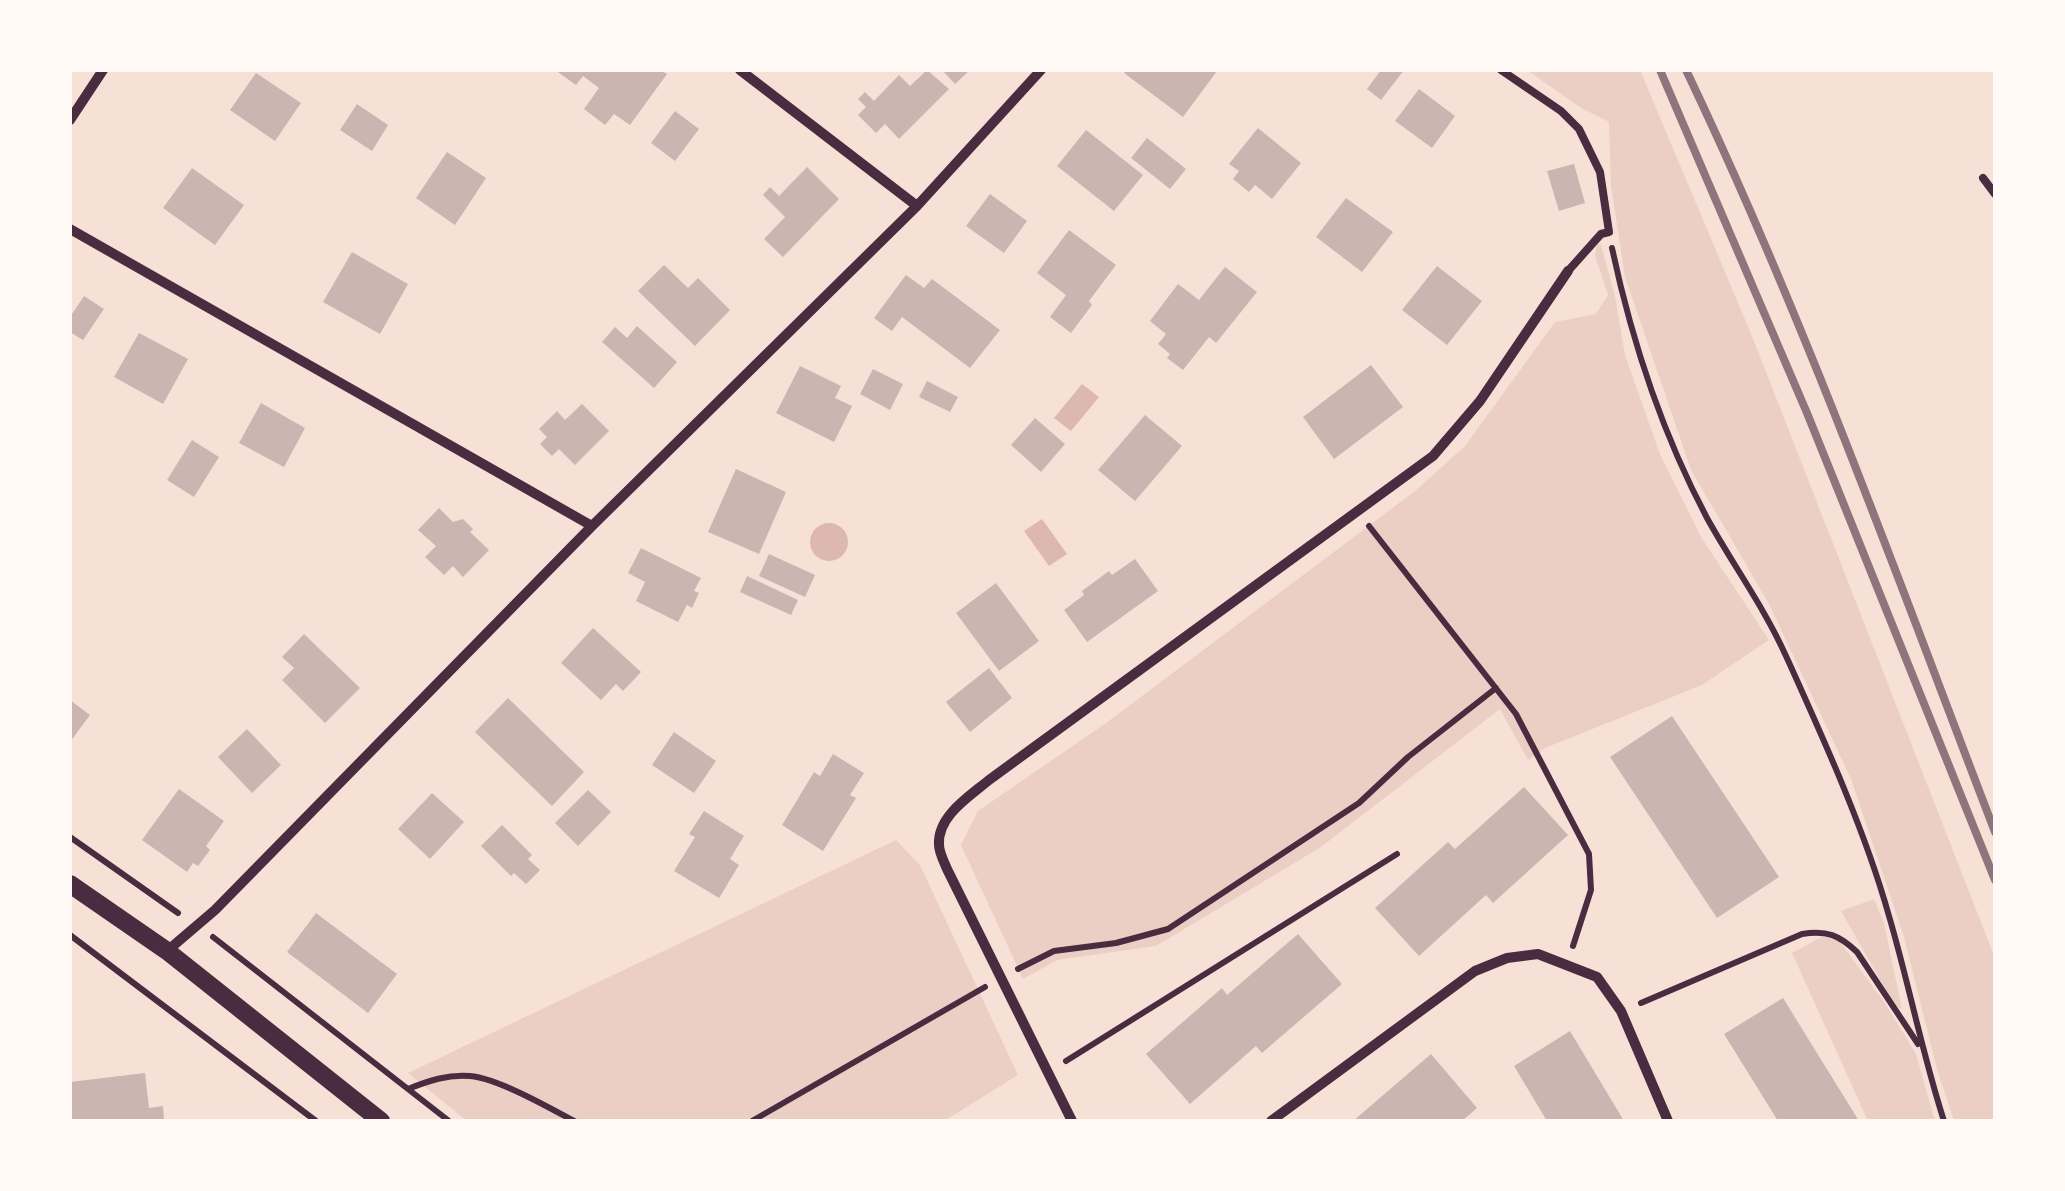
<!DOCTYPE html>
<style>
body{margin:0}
#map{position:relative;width:2065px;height:1191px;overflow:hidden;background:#f7e1d7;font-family:Cabin,sans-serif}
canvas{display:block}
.frame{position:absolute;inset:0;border:72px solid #fffaf5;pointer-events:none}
</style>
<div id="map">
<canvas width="2065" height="1191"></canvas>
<div class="frame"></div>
</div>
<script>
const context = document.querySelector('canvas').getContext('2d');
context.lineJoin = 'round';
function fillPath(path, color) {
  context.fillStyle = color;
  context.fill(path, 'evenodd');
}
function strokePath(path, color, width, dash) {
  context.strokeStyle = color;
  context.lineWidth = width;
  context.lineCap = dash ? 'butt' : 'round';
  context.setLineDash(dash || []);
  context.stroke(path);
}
const green = new Path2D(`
 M1527,70H1640L1752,336L1995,958V1121H1954L1937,1069L1904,937L1851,779L1769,604L1691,470L1625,277L1611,186L1609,122L1581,108Z
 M1597,244L1601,245L1615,296L1625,355L1660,454L1701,537L1769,640L1702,685L1545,748L1528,760L1500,709L1321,847L1156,946L1057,960L1023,979L961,845L978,811L1106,723L1415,491L1465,446L1555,322L1596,314L1608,295L1595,256Z
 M896,840L920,865L1018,1075L944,1121H467L408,1073Z
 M1874,899L1884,923L1902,1009L1895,1006L1841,911Z
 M1823,936L1840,942L1885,1003L1916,1054L1935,1121H1868L1792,953Z`);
const water = new Path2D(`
 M1082,384L1099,397L1071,431L1054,418Z
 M1042,519L1067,554L1049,566L1024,531Z
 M810 542a19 19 0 1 1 38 0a19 19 0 1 1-38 0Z`);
const building = new Path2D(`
 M555,70H660L667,74L630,125L614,114L605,125L584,109L599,88L583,76L576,85Z
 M927,70L949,89L899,139L885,124L876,133L858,115L866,107L858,99L865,92L874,101L899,75L910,86Z
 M942,70H970L955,84Z
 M1126,70H1215L1217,71L1183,117L1124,73Z
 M1381,70H1404L1381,100L1367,89Z
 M256,73L301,103L275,141L230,110Z
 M1419,89L1455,116L1432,148L1395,121Z
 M357,104L388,125L372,151L340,130Z
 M675,111L699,129L675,161L651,143Z
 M1258,128L1301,163L1272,199L1255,185L1249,192L1233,179L1239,171L1229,164Z
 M1086,130L1143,175L1114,211L1057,166Z
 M1147,138L1186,169L1170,189L1131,158Z
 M447,152L486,178L455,225L416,198Z
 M1574,164L1585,203L1559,211L1547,171Z
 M807,167L839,199L783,257L764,239L785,217L763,195L770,187L779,196Z
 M192,168L244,205L215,245L163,208Z
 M990,194L1027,221L1004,253L966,226Z
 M1346,198L1393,232L1362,272L1316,237Z
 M1069,230L1116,265L1089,301L1092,305L1071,333L1050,317L1066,295L1037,273Z
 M352,252L408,284L380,334L323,302Z
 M664,265L688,288L698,278L730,310L695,346L638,291Z
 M1437,266L1482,301L1447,345L1402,310Z
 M1225,267L1257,292L1216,343L1209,337L1183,370L1167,358L1170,354L1158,344L1166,334L1150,321L1178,284L1199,300Z
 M906,275L924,288L932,279L1000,330L970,368L902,317L892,331L874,318Z
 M84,296L104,309L83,340L70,332V317Z
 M637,326L677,362L654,388L602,342L615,327L627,338Z
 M139,333L188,359L163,404L114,377Z
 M1371,365L1403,407L1334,459L1303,417Z
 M800,366L841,386L835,398L852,406L834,442L776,413Z
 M873,369L903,384L890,410L860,394Z
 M927,381L958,397L950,412L919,397Z
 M261,403L305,428L284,467L239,443Z
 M582,404L609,431L575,465L559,449L552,456L540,444L547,437L539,429L557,411L565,420Z
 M1145,415L1182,446L1135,501L1098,470Z
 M1035,418L1065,444L1041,472L1011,445Z
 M192,440L219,457L194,497L167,480Z
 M736,469L786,492L759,554L708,532Z
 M439,508L453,522L463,519L473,529L470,532L489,550L463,577L453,566L444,575L425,557L436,546L418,530Z
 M641,548L701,578L694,591L699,593L692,608L687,605L678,622L636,601L645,582L628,573Z
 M769,554L815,575L805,597L759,576Z
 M1135,559L1158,591L1087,642L1064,610L1084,595L1082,591L1109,571L1112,575Z
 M747,576L798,600L791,615L740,592Z
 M996,583L1039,641L999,671L956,613Z
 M593,628L641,672L623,691L616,684L601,700L561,663Z
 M304,634L360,688L325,723L282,680L294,668L282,657Z
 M989,668L1012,698L970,732L946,702Z
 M508,698L584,772L552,806L475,732Z
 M70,700L90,715L70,742Z
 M1672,716L1779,877L1717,918L1610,757Z
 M247,729L281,765L252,793L218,757Z
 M674,732L716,761L694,793L652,765Z
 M833,754L864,773L850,795L856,798L823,851L782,825L814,772L820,776Z
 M1524,787L1568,835L1493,903L1486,895L1419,956L1375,908L1448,842L1455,849Z
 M179,789L224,821L206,846L210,850L198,866L193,863L187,872L142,840Z
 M588,790L611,812L578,846L555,823Z
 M432,793L464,822L430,859L398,829Z
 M704,811L744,836L730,859L739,865L719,898L674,871L695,837L689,834Z
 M502,825L532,855L528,859L540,870L526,884L514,873L511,876L481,846Z
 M316,913L397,974L368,1013L287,952Z
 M1298,934L1342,984L1262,1053L1256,1046L1190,1104L1146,1054L1222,988L1227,995Z
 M1783,998L1859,1121H1778L1724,1034Z
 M1570,1031L1624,1121H1547L1514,1066Z
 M1431,1054L1477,1108L1462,1121H1353Z
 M145,1073L149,1108L163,1106L164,1121H70V1082Z`);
const path = new Path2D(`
 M1612,248C1632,342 1662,433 1707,518C1733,565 1764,607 1786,656C1823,738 1865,830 1889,916C1909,984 1922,1053 1944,1121
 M1369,526L1516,714L1589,854L1591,890L1573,946
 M70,837L178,913
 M70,935L316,1121
 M213,937L449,1121
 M1018,969L1054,951L1116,943L1168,929L1359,803L1408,757L1496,688
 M1641,1003L1802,934C1827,930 1839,935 1857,952L1918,1044
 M1066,1061L1397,854
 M408,1089C428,1081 448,1074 470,1076C497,1078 550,1108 574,1121
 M752,1121L985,987`);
const service = new Path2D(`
 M1501,70L1561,111L1579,129L1600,172L1609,232L1601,234L1568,271
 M1983,178L1995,194`);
const minor = new Path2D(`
 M740,70L917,206
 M70,120L103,70
 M70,229L592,526
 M167,951L215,910L592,526L917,206L1041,70
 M1072,1121L947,869C944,862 939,852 939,845C937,816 970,796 989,780L1433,456L1480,401L1568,271
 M1271,1121L1475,971L1507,958L1538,954L1597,977L1621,1011L1668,1121`);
const tertiary = new Path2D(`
 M70,884L167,951L381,1121`);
const rail = new Path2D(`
 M1660,70L1807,413L1995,880
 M1686,70C1804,317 1897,577 1995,832`);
fillPath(green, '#ebcfc5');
fillPath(water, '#dcb8b0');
fillPath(building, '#ccb4b1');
strokePath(path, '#4a2c40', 6);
strokePath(service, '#4a2c40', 8);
strokePath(minor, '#4a2c40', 10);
strokePath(tertiary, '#4a2c40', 18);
strokePath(rail, '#8f747c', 8);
</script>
